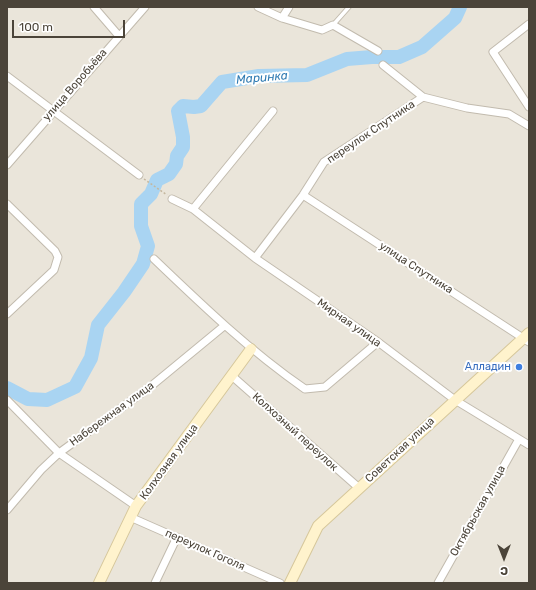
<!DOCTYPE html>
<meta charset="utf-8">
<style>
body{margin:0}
#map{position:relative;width:536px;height:590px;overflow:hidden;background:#f6f3ec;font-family:Rubik,sans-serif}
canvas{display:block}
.frame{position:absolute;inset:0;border:8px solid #4b4439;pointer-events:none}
.north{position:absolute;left:484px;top:538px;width:40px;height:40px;-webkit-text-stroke:3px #fff;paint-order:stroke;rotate:180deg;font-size:11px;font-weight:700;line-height:16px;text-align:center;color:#4b4439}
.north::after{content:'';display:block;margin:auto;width:14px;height:18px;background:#4b4439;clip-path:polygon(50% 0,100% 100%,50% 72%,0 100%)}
.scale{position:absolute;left:12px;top:20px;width:113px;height:18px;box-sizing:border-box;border:2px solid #4b4439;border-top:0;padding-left:5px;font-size:12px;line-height:14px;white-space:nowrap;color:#4b4439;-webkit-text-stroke:3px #fff;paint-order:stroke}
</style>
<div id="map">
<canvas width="536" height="590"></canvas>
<div class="frame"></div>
<div class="north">С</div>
<div class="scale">100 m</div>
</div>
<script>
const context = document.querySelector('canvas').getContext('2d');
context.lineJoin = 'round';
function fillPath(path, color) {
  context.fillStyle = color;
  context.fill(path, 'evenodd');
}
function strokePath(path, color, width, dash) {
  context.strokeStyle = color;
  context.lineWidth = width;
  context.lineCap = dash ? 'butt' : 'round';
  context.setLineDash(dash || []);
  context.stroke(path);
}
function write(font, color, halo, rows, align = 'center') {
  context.font = font + ' Rubik,sans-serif';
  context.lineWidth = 4;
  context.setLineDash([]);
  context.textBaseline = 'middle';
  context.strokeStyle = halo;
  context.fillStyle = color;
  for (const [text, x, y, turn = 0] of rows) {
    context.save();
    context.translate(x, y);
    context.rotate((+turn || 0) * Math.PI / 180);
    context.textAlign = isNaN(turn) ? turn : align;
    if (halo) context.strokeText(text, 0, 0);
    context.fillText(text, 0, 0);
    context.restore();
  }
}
const residential = new Path2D(`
 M7,7H529V583H7Z`);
const river = new Path2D(`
 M7,388L28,399L47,400L75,387L91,358L98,325L124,292L143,264L148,246L141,226V204L151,194L157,180L169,174L176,164L177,156L183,147V137L178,111L183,106L194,107L201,106L222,82L259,76L307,75L347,59L372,57H399L422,47L455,18L460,7`);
const path = new Path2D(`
 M144,179L167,195`);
const lane = new Path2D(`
 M333,25L349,7`);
const street = new Path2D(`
 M94,7L119,36
 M258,7L282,18L322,30L333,25L378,51
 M282,18L289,7
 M529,24L493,52L529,107
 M383,65L423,97
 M7,76L139,175
 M7,165L145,7
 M303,195L529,342
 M172,199L193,209L255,258L378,342L455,400L529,445
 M7,204L55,251L58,257L54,270L7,314
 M193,209L273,111
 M255,258L303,195L324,162L423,97L467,108L509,114L529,126
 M154,259C202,305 250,351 305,389L325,387L378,342
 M232,376L359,488
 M7,400L59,453L136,506
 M7,510L41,470L59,453L150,387L224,326
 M130,517L280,583
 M155,583L177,537
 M438,583L519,439`);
const secondary = new Path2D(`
 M99,583L136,506L251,349
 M290,583L318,526L529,333`);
const markers = [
 [519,367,4,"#3f7fe0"]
];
const streetNames = [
 ["улица Воробьёва",75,85,-49],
 ["переулок Спутника",371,132,-34],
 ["улица Спутника",416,268,33],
 ["Мирная улица",349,323,35],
 ["Набережная улица",112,414,-36],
 ["Колхозный переулок",295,432,42],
 ["Советская улица",400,450,-43],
 ["Колхозная улица",169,462,-54],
 ["Октябрьская улица",478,511,-61],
 ["переулок Гоголя",205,550,24]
];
const shopNames = [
 ["Алладин",511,367]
];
const waterNames = [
 ["Маринка",262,78,-5]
];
fillPath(residential, '#eae5da');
strokePath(river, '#a9d4f2', 14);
strokePath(lane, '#c2bbae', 5.5);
strokePath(street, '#c2bbae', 9);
strokePath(secondary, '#d6c79b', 12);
strokePath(path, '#c4b79f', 1.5, [2, 2]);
strokePath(lane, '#fff', 3.5);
strokePath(street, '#fff', 7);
strokePath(secondary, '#fff3cd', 10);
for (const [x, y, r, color] of markers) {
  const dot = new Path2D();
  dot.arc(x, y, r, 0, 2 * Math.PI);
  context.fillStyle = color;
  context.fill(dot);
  strokePath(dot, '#fff', 1.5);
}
write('11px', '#4b4439', '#fff', streetNames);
write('11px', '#366cbe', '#fff', shopNames, 'right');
write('italic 12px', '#2e7ab2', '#fff', waterNames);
</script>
